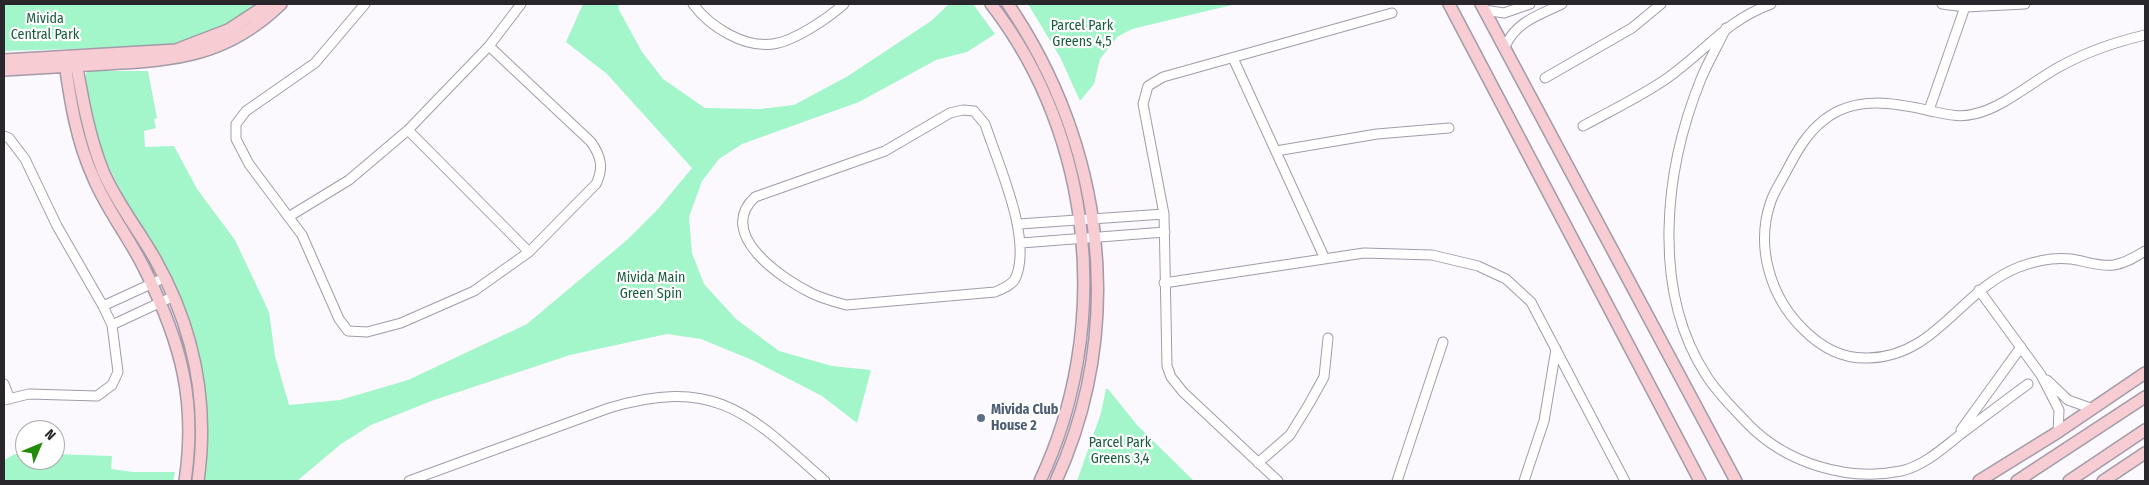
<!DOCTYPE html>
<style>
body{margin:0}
#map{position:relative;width:2149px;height:485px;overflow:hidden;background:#fbf8fe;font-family:"Fira Sans Condensed",sans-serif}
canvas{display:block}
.frame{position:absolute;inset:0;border:5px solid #29262c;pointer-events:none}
.north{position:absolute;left:15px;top:420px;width:50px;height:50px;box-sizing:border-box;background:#fff;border:1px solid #a9a8ab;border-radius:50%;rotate:45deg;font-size:14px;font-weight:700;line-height:20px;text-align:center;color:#29262c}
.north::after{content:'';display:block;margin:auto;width:18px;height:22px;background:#228c0a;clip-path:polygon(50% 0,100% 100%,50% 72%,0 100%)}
</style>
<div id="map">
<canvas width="2149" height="485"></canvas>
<div class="frame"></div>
<div class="north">N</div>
</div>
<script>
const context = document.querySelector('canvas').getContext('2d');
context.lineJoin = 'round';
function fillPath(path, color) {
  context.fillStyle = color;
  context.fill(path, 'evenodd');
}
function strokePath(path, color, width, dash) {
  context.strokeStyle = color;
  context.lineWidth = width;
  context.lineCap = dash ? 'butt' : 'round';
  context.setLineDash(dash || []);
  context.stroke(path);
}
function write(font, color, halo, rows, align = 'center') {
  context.font = font + ' "Fira Sans Condensed",sans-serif';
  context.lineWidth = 4.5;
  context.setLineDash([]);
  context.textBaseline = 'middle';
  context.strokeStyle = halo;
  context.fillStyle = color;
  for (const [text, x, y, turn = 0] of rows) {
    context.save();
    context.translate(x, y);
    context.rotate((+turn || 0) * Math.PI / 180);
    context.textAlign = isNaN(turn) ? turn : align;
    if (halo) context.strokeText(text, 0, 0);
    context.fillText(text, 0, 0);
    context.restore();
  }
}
const green = new Path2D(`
 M4,4H259L223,27L167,46L4,51Z
 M583,4H618L619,10L642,52L663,79L705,108L760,109L794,105L848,76L931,21L949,4H973L995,34L967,52L936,60L859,102L742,144L719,159L702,181L689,217L692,253L704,284L736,319L779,351L832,366L871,370L857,423L822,396L752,360L701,339L667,334L570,355L434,400L371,425L341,444L297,481H201C204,439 208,398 199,357C184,287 140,232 110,169C96,141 90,109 84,78L88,71H148L157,118L154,119L156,128L144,131L145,147L174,146L197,189L235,240L269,312L275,356L289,405L340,400L408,380L527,324L627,240L658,209L692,168L607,74L566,42Z
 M1028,4H1236L1132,29L1117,37L1100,59L1094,84L1080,101L1060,57Z
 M1106,389H1108L1137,425L1194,481H1077L1101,413Z
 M15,454H25V460H55V454L112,456L111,469L133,472H175L173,481H4V460Z`);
const street = new Path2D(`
 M365,4L315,63L246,111L236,124V139L249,164L302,235L339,319L348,331L367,332L401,323L474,291L529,252L596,184C604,168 601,156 591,142L489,46
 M693,4C710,27 744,48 773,44C795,41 828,18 844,4
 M1942,4L1965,7L2025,4
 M1484,10L1504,13L1530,4
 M1726,28C1718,45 1708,62 1701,79C1664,170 1651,290 1706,375C1717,393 1734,409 1748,424C1786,463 1847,482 1901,471C1924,466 1943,448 1961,434C1984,417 2006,400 2028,384
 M2145,35C2115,42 2086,52 2059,67C2033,81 2003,108 1974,114C1959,118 1945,114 1931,111C1895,103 1855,95 1824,120C1807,133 1797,151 1787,170C1782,180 1775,190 1771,201C1755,246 1770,297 1804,330C1821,347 1843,359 1868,358C1936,357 1960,290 2019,267C2035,261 2054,257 2071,259C2086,261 2099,267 2114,265C2126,263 2135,257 2145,251
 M1505,47C1515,22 1539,15 1562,4
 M1233,58L1325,259
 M1545,78L1632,28L1661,4
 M963,110L974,111L985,124C998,164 1032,237 1016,277C1013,285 1002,289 995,292L846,305C835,302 824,299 813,294C782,279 715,234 755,197L885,151L950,113Z
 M1929,110L1965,7
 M1583,126C1610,111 1640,97 1666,79C1705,52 1725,21 1771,4
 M408,130L529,252
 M4,136L9,138L25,159L57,226L103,306L112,325L118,372L112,385L97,396L29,394L4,400
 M1276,151L1377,134L1449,128
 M290,216L349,180L408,130L489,46L521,4
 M1019,224L1164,214
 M1021,243L1165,232
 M1164,283L1364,253L1432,255L1478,266L1506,279L1531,302L1625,481
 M1979,290L2041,375L2059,410L2058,432
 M103,306L164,278
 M112,325L172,297
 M2047,380L2068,400L2093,409
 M4,384L10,399
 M1961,430L2021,347
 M1258,463L1290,435L1309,404L1324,377L1328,338
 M409,481L609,408C717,376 749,414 825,481
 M1278,481L1183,392L1171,377L1167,366L1164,214L1143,104L1148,86L1163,77L1392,13
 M1397,481L1443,342
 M1524,481L1544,421L1556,349`);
const secondary = new Path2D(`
 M991,4C1095,138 1112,329 1040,481
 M1008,4C1104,145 1127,324 1056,481
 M1449,4L1700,481
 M1481,4L1736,481
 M64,57C70,99 76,140 94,179C108,212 131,240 146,272C181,343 197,401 185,481
 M75,57C82,95 88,134 103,171C116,202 138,229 155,259C194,328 209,403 198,481
 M4,60L176,50L228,30L268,4
 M4,70C38,68 72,66 106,64C178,60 227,56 281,4
 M1979,481L2058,432L2145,373
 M2017,481L2145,397
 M2069,481L2145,430
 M2103,481L2145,453`);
const markers = [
 [981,418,5,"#5c6f8a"]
];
const parkNames = [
 ["Mivida",45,19],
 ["Central Park",45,35],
 ["Parcel Park",1082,26],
 ["Greens 4,5",1082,42],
 ["Mivida Main",651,278],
 ["Green Spin",651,294],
 ["Parcel Park",1120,443],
 ["Greens 3,4",1120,459]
];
const serviceNames = [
 ["Mivida Club",991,410],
 ["House 2",991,426]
];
fillPath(green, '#a3f6c9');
strokePath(street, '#a29ba9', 11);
strokePath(secondary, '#a29ba9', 14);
strokePath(street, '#fff', 9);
strokePath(secondary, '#f7ccd3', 11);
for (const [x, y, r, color] of markers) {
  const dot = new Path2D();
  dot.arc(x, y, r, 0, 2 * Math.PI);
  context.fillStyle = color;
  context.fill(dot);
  strokePath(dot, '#fff', 2);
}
write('14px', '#175b3d', '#fff', parkNames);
write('bold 14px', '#4e5e75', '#fff', serviceNames, 'left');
</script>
